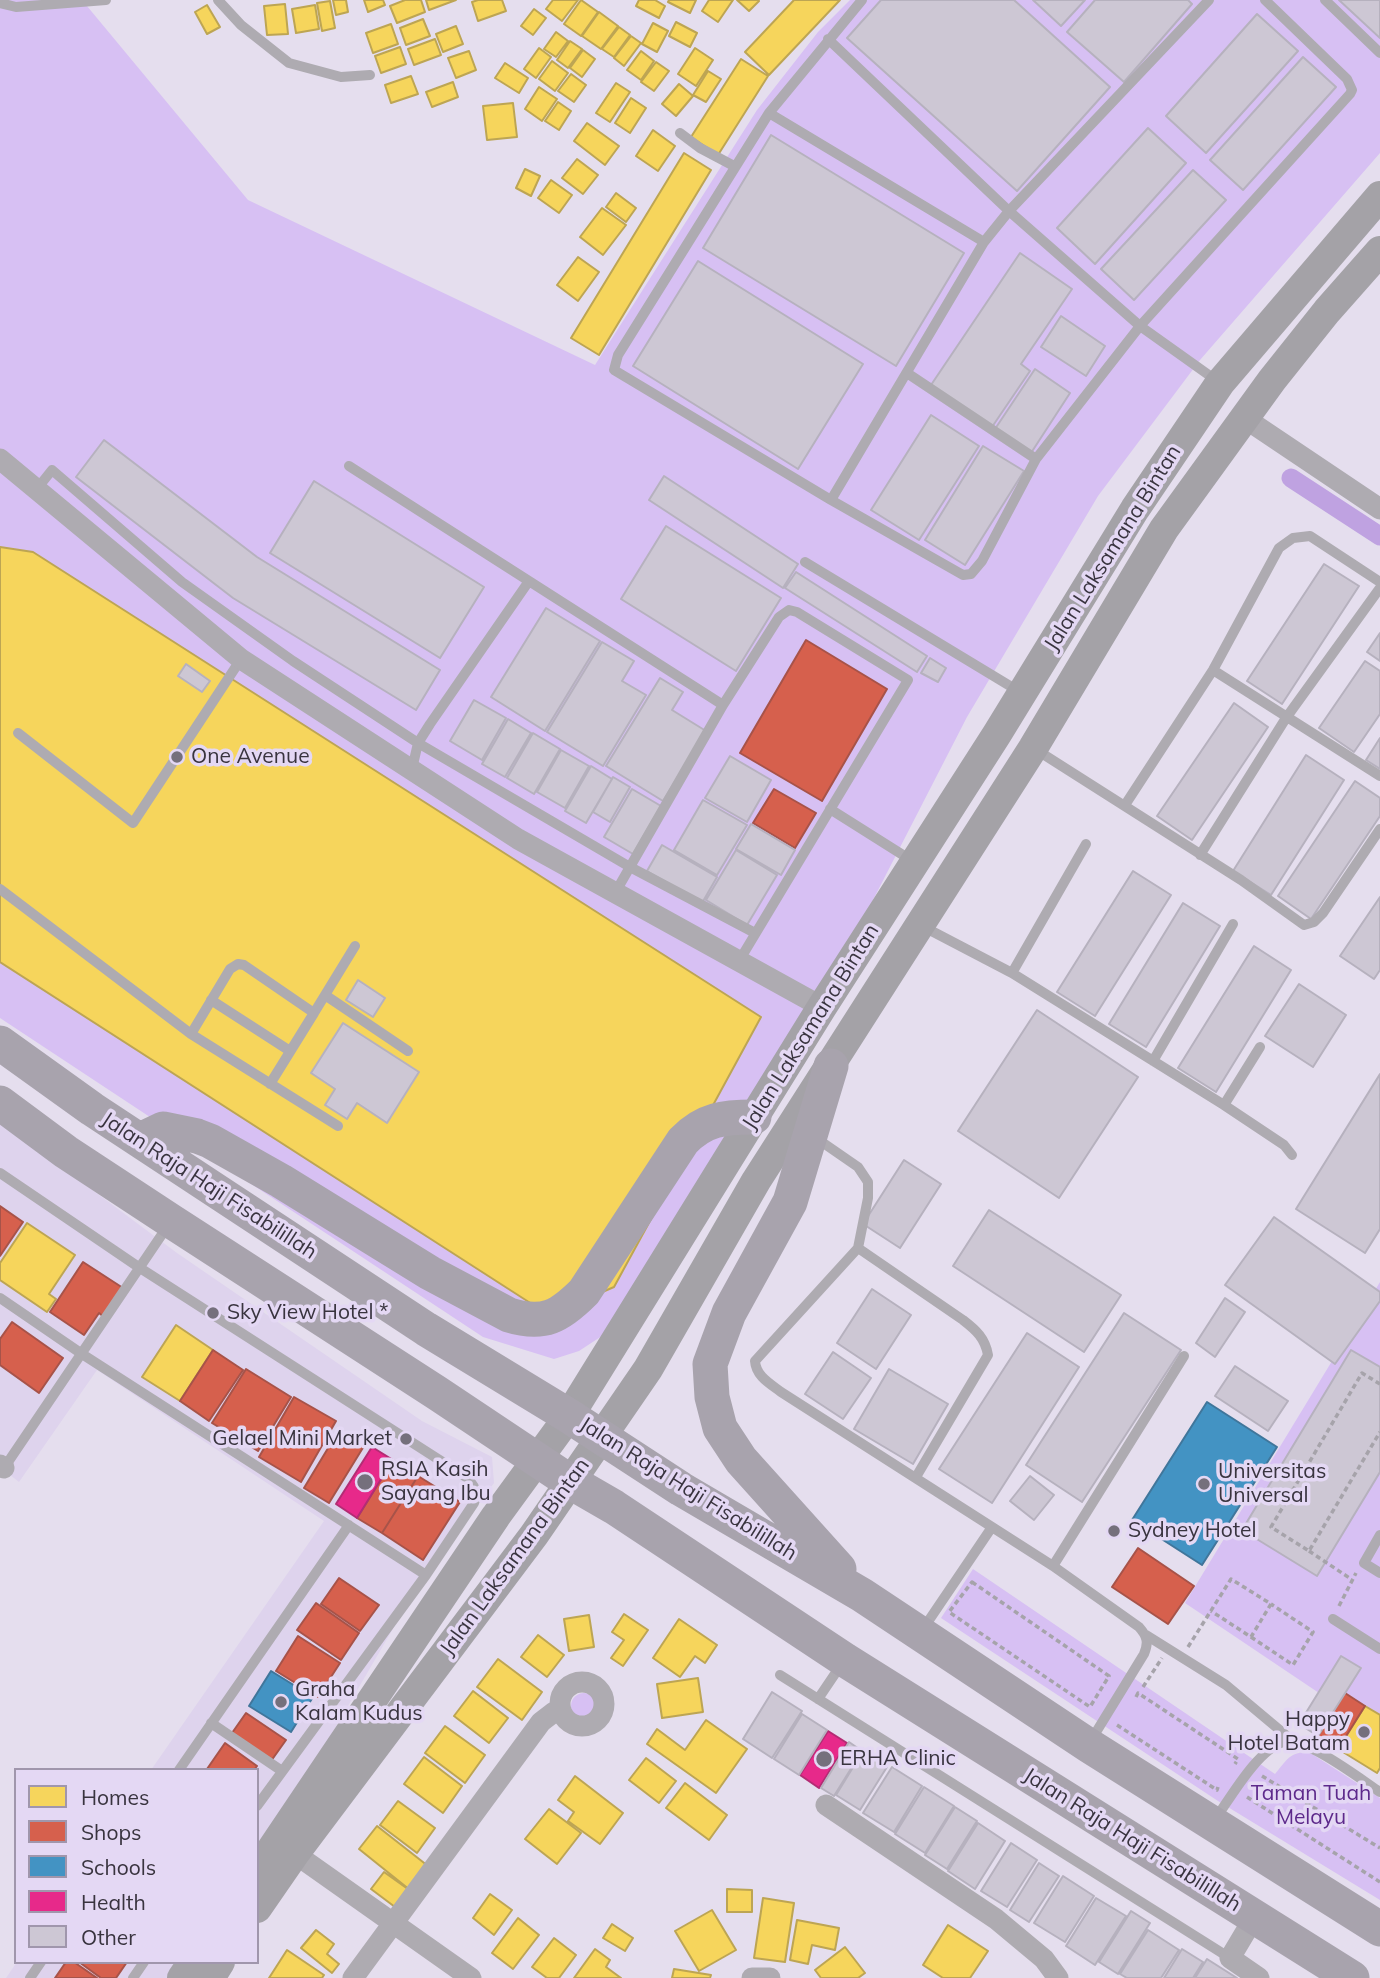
<!DOCTYPE html>
<style>
body{margin:0}
#map{position:relative;width:1380px;height:1978px;overflow:hidden;background:#e5deee;font-family:Mulish,sans-serif}
canvas{display:block}
.legend{position:absolute;left:14px;top:1768px;width:245px;height:196px;box-sizing:border-box;background:#e4d8f4;border:2px solid #a096ac;margin:0;padding:9px 12px;list-style:none;font-size:21px;color:#39343f}
.legend li{display:flex;align-items:center;gap:14px;height:35px}
.legend b{width:35px;border:2px solid #a096ac}
</style>
<div id="map">
<canvas width="1380" height="1978"></canvas>
<ul class="legend">
<li><b style="height:19px;background:#f6d55c"></b>Homes</li>
<li><b style="height:19px;background:#d6604d"></b>Shops</li>
<li><b style="height:19px;background:#4393c3"></b>Schools</li>
<li><b style="height:19px;background:#e7298a"></b>Health</li>
<li><b style="height:19px;background:#cdc7d4"></b>Other</li>
</ul>
</div>
<script>
const context = document.querySelector('canvas').getContext('2d');
context.lineJoin = 'round';
function fillPath(path, color) {
  context.fillStyle = color;
  context.fill(path, 'evenodd');
}
function strokePath(path, color, width, dash) {
  context.strokeStyle = color;
  context.lineWidth = width;
  context.lineCap = dash ? 'butt' : 'round';
  context.setLineDash(dash || []);
  context.stroke(path);
}
function write(font, color, halo, rows, align = 'center') {
  context.font = font + ' Mulish,sans-serif';
  context.lineWidth = 7;
  context.setLineDash([]);
  context.textBaseline = 'middle';
  context.strokeStyle = halo;
  context.fillStyle = color;
  for (const [text, x, y, turn = 0] of rows) {
    context.save();
    context.translate(x, y);
    context.rotate((+turn || 0) * Math.PI / 180);
    context.textAlign = isNaN(turn) ? turn : align;
    if (halo) context.strokeText(text, 0, 0);
    context.fillText(text, 0, 0);
    context.restore();
  }
}
const built = new Path2D(`
 M0,1117L51,1159L177,1253L422,1421L492,1457L494,1483L408,1603L257,1862V1770H151L324,1521L97,1370L19,1482L0,1467Z
 M17,1962H198L187,1978H6Z`);
const green = new Path2D(`
 M0,0H82L248,200L595,365L757,110L818,32L850,0H1380V153L1200,360L1098,496L967,717L819,1005L643,1309L579,1351L554,1359L483,1337L0,1018Z
 M1380,1282V1734L1185,1603Z
 M973,1569L1275,1774C1287,1760 1289,1752 1309,1752L1380,1798V1900L1218,1801L941,1618Z
 M571 1706a13 13 0 1 1 26 0a13 13 0 1 1-26 0Z`);
const homes = new Path2D(`
 M333,0H346L348,12L336,15Z
 M364,0H383L385,5L368,12Z
 M405,0H421L425,12L397,23L390,6Z
 M426,0H456L429,10Z
 M478,0H502L506,11L478,21L472,2Z
 M553,0H578L562,21L546,9Z
 M581,0L598,12L581,36L564,24Z
 M639,0H655L665,6L659,18L636,6Z
 M669,0H696L690,13L668,2Z
 M709,0H733L718,22L702,11Z
 M737,0H758L759,1L749,11Z
 M794,0H840L769,75L745,52Z
 M330,1L335,28L322,31L317,3Z
 M285,4L288,34L267,35L264,6Z
 M207,5L220,27L207,34L195,12Z
 M315,5L319,29L296,33L292,9Z
 M534,9L546,18L533,35L521,26Z
 M599,12L618,26L601,49L582,36Z
 M423,19L430,36L406,45L400,28Z
 M676,22L697,33L690,47L669,36Z
 M653,23L668,31L657,52L642,44Z
 M391,24L398,44L373,53L366,33Z
 M456,26L463,44L443,52L436,34Z
 M619,27L630,35L614,57L602,49Z
 M556,32L568,41L556,57L544,49Z
 M631,36L641,43L624,66L614,58Z
 M435,39L441,55L414,65L408,49Z
 M570,41L582,49L568,68L557,60Z
 M400,47L406,64L381,73L375,56Z
 M539,48L551,57L536,78L524,69Z
 M695,48L713,60L696,86L678,74Z
 M583,50L595,59L582,77L570,68Z
 M469,51L476,70L456,78L448,58Z
 M641,51L654,61L641,80L627,70Z
 M741,59L768,76L718,155L691,137Z
 M552,61L568,73L555,91L539,79Z
 M656,62L669,71L654,91L641,82Z
 M505,63L528,78L519,93L495,78Z
 M708,71L721,79L706,102L693,95Z
 M571,74L586,85L574,102L558,91Z
 M411,76L418,94L391,103L385,85Z
 M453,82L458,97L432,107L426,92Z
 M616,83L630,92L610,122L596,113Z
 M679,84L693,96L676,116L662,104Z
 M539,87L557,99L542,121L525,109Z
 M631,98L646,108L630,133L615,123Z
 M558,102L571,111L559,130L545,121Z
 M513,103L517,137L487,140L483,106Z
 M587,123L619,146L605,165L574,141Z
 M653,130L675,146L658,171L636,156Z
 M684,153L711,170L599,355L571,338Z
 M577,159L598,175L583,194L562,178Z
 M525,169L540,176L531,196L516,188Z
 M551,180L572,195L559,213L538,198Z
 M616,193L636,208L626,222L606,207Z
 M602,208L626,225L603,255L580,237Z
 M578,257L599,272L578,301L557,285Z
 M0,547L33,552L761,1017L614,1287L549,1315L0,962Z
 M27,1223L75,1255L49,1294L56,1299L47,1312L0,1280V1263Z
 M176,1325L213,1350L180,1401L142,1377Z
 M624,1614L648,1630L623,1666L611,1658L624,1640L612,1632Z
 M589,1615L594,1647L569,1651L564,1619Z
 M679,1619L717,1645L705,1663L695,1656L680,1677L653,1658Z
 M538,1635L564,1655L547,1677L521,1657Z
 M498,1659L542,1692L522,1720L477,1687Z
 M698,1678L703,1712L662,1718L657,1684Z
 M473,1691L508,1718L489,1743L454,1716Z
 M1365,1706L1380,1715V1768L1377,1773L1338,1749Z
 M706,1720L747,1749L716,1793L647,1744L657,1729L685,1750Z
 M445,1726L485,1755L465,1783L425,1753Z
 M424,1757L462,1786L443,1813L404,1784Z
 M646,1758L676,1781L659,1803L629,1780Z
 M575,1776L623,1813L600,1844L568,1821L574,1812L558,1800Z
 M685,1783L727,1815L709,1840L666,1808Z
 M398,1801L435,1828L417,1853L380,1825Z
 M549,1809L581,1833L557,1864L525,1839Z
 M377,1826L428,1866L410,1890L359,1849Z
 M384,1872L412,1892L399,1910L371,1889Z
 M727,1889L752,1890V1912H727Z
 M490,1894L512,1910L494,1935L473,1918Z
 M763,1898L794,1903L785,1962L754,1958Z
 M712,1910L736,1950L699,1971L675,1931Z
 M518,1918L539,1935L513,1969L492,1953Z
 M797,1920L839,1928L835,1950L812,1945L808,1964L790,1960Z
 M612,1924L633,1938L625,1951L603,1938Z
 M948,1925L988,1951L970,1978H943L923,1965Z
 M316,1930L334,1944L327,1954L339,1964L332,1973L301,1948Z
 M554,1938L576,1955L559,1978H547L532,1967Z
 M845,1947L865,1973L858,1978H821L815,1970Z
 M595,1949L610,1960L606,1967L621,1978H574Z
 M287,1950L324,1975L322,1978H269Z
 M674,1969L711,1975L710,1978H672Z`);
const shops = new Path2D(`
 M806,640L887,689L822,801L740,753Z
 M774,789L816,813L795,848L753,823Z
 M0,1206L23,1222L0,1256Z
 M83,1262L123,1288L104,1317L99,1313L84,1335L50,1312Z
 M12,1322L63,1358L39,1393L0,1365V1339Z
 M213,1350L243,1370L209,1421L180,1401Z
 M246,1369L291,1397L258,1451L212,1423Z
 M294,1397L336,1421L301,1482L259,1457Z
 M339,1430L364,1446L329,1503L304,1488Z
 M393,1460L418,1476L382,1533L357,1518Z
 M418,1476L460,1502L423,1560L382,1533Z
 M1138,1548L1194,1586L1168,1624L1112,1587Z
 M339,1578L379,1605L360,1631L321,1604Z
 M316,1603L359,1633L341,1660L297,1630Z
 M298,1636L340,1663L318,1697L276,1671Z
 M1345,1693L1365,1706L1338,1749L1318,1736Z
 M246,1713L286,1740L271,1761L232,1733Z
 M225,1743L257,1766L254,1770L207,1769Z
 M66,1962H74L97,1978H55Z
 M79,1962H127L116,1978H101Z`);
const schools = new Path2D(`
 M1207,1402L1277,1447L1202,1565L1132,1520Z
 M271,1671L313,1697L291,1732L249,1706Z`);
const health = new Path2D(`
 M372,1447L393,1460L357,1518L336,1504Z
 M828,1731L847,1743L819,1788L800,1775Z`);
const canal = new Path2D(`
 M1291,478L1380,536`);
const building = new Path2D(`
 M881,0H1014L1110,87L1017,191L847,38Z
 M1033,0H1085L1061,26Z
 M1095,0H1188L1192,4L1124,82L1067,32Z
 M1339,0H1380V38Z
 M1257,14L1298,51L1206,153L1166,116Z
 M1303,57L1336,87L1243,190L1210,160Z
 M1148,128L1186,163L1095,264L1057,228Z
 M771,135L964,253L896,366L703,248Z
 M1193,170L1226,200L1134,300L1101,269Z
 M1020,253L1072,289L1021,364L1030,371L992,427L931,385Z
 M698,261L863,364L798,469L633,366Z
 M1061,316L1105,346L1086,376L1041,347Z
 M1035,369L1070,393L1031,453L995,429Z
 M931,415L979,446L919,540L871,510Z
 M104,440L257,557L440,670L416,710L233,598L76,477Z
 M983,446L1024,471L965,565L925,540Z
 M664,476L798,564L783,588L649,500Z
 M314,481L484,587L440,658L270,553Z
 M666,526L781,598L736,671L621,599Z
 M1324,564L1359,586L1282,704L1247,681Z
 M796,572L927,656L917,672L785,588Z
 M546,608L600,641L545,731L491,697Z
 M1380,633V661L1367,652Z
 M602,642L634,661L622,681L646,695L603,766L547,732Z
 M930,658L946,668L938,682L921,673Z
 M1365,661L1380,671V714L1354,752L1319,728Z
 M186,664L210,681L202,692L178,676Z
 M660,678L683,692L672,710L706,731L663,801L606,766Z
 M474,700L506,718L482,760L450,741Z
 M1234,703L1268,727L1192,840L1157,816Z
 M508,719L531,733L505,777L482,764Z
 M533,733L560,749L534,794L507,778Z
 M1380,738V769L1366,760Z
 M561,750L589,766L565,808L537,792Z
 M1306,755L1344,780L1271,895L1233,871Z
 M730,756L771,780L747,822L705,798Z
 M591,766L612,779L586,823L565,811Z
 M613,777L630,787L610,822L593,812Z
 M1355,781L1380,798V816L1311,919L1278,896Z
 M632,789L661,806L633,854L604,837Z
 M703,800L747,825L717,875L674,850Z
 M751,824L795,850L781,875L736,849Z
 M662,845L717,877L702,903L647,871Z
 M736,850L777,875L747,925L706,900Z
 M1133,871L1171,895L1095,1016L1057,992Z
 M1380,897V970L1374,979L1340,956Z
 M1183,903L1220,926L1146,1047L1109,1024Z
 M1254,946L1291,970L1216,1092L1178,1068Z
 M358,980L385,998L373,1017L346,1000Z
 M1299,984L1346,1015L1313,1067L1265,1036Z
 M1037,1010L1138,1077L1059,1198L958,1131Z
 M343,1023L419,1072L387,1123L357,1103L347,1119L325,1105L335,1089L311,1073Z
 M1380,1074V1229L1365,1253L1296,1209Z
 M904,1160L941,1184L900,1248L863,1224Z
 M989,1210L1121,1295L1084,1352L953,1266Z
 M1274,1217L1380,1292V1301L1335,1364L1225,1285Z
 M872,1289L911,1315L876,1369L837,1343Z
 M1225,1298L1245,1312L1215,1357L1196,1343Z
 M1124,1313L1181,1350L1082,1502L1026,1465Z
 M1027,1333L1079,1367L992,1503L939,1469Z
 M1351,1350L1380,1367V1472L1317,1576L1242,1530Z
 M833,1352L871,1378L843,1419L805,1394Z
 M1235,1366L1288,1401L1268,1431L1215,1396Z
 M889,1369L948,1404L913,1464L854,1429Z
 M1030,1476L1054,1495L1034,1520L1010,1501Z
 M1341,1656L1361,1668L1318,1736L1299,1724Z
 M772,1692L802,1711L772,1758L743,1739Z
 M802,1714L827,1730L799,1775L774,1759Z
 M849,1742L862,1751L834,1796L821,1788Z
 M863,1751L887,1767L860,1810L836,1795Z
 M892,1767L922,1786L894,1832L863,1813Z
 M924,1787L954,1806L925,1853L895,1834Z
 M955,1807L977,1821L947,1869L925,1855Z
 M978,1823L1005,1841L975,1889L948,1871Z
 M1011,1843L1037,1860L1007,1907L981,1891Z
 M1039,1863L1059,1876L1029,1922L1010,1910Z
 M1063,1876L1094,1896L1065,1942L1034,1923Z
 M1096,1898L1126,1916L1095,1965L1066,1946Z
 M1131,1911L1150,1923L1118,1974L1099,1962Z
 M1148,1930L1179,1950L1161,1978H1127L1120,1974Z
 M1182,1949L1203,1962L1193,1978H1164Z
 M1207,1959L1237,1978H1195Z`);
const path = new Path2D(`
 M1380,1384L1362,1373L1271,1527L1309,1551L1380,1432
 M1309,1551L1351,1579
 M972,1582L1109,1676L1090,1707L949,1612Z
 M1339,1606L1356,1573
 M1251,1637L1293,1665L1313,1632L1271,1604
 M1188,1647L1231,1579L1271,1604L1251,1637L1211,1611
 M1143,1687L1162,1658
 M1136,1697L1138,1693L1238,1759L1235,1764
 M1117,1725L1217,1790L1218,1787
 M1262,1776L1380,1848
 M1247,1797L1380,1882`);
const service = new Path2D(`
 M218,0L241,25L289,63L341,77L370,75
 M862,0L769,113L618,355L614,370L831,500L963,575L971,574L982,561L1036,459L1140,326L1350,94L1352,90L1347,79L1265,0
 M1325,0L1380,53
 M0,3L16,7L106,0
 M828,39L1009,211L1140,326L1220,383
 M769,113L984,242
 M680,133L700,148L734,166
 M907,373L1036,459
 M349,466L723,705
 M36,490L52,470L182,582L293,661L418,743L630,867L755,933
 M831,500L984,242L1009,211L1209,0
 M805,562L1020,692
 M1213,670L1380,776
 M18,733L133,823L241,659
 M1035,749L1241,880L1304,925L1314,922L1323,913L1380,829
 M412,769L418,743L430,724L529,581
 M1125,805L1213,670L1279,548L1293,538L1310,536L1380,582
 M830,809L914,862
 M1200,855L1286,718L1380,588
 M0,889L191,1034L338,1126
 M615,893L723,705L779,617L789,610L797,612L908,680L739,961
 M922,926L1012,973L1224,1105L1284,1145L1292,1155
 M1012,973L1086,844
 M325,995L408,1051
 M211,1000L290,1051
 M314,1013L355,946
 M191,1034L230,969L238,964L244,965L314,1013L270,1084
 M1153,1061L1233,924
 M1224,1105L1260,1047
 M816,1138L858,1167L868,1182V1198L858,1248L755,1361C756,1376 769,1383 781,1392L1053,1566L1139,1627C1147,1636 1149,1642 1144,1654L1090,1742
 M0,1173L140,1268L466,1477C474,1484 478,1493 474,1503L426,1575L257,1806
 M858,1248L963,1320C976,1330 985,1338 988,1355L916,1477
 M0,1298L82,1354L426,1575
 M2,1471L169,1224
 M1380,1535L1364,1563L1380,1573
 M1053,1566L1184,1356
 M1333,1619L1380,1649
 M923,1629L992,1527
 M1146,1635L1226,1685L1294,1742
 M780,1675L1230,1958
 M818,1699L843,1662
 M211,1723L282,1771
 M179,1770L349,1525
 M1216,1818C1231,1797 1258,1749 1284,1742C1306,1737 1360,1779 1380,1792
 M30,1978L41,1962
 M133,1978L144,1962`);
const minor = new Path2D(`
 M1246,419L1380,509
 M0,459L241,659L518,839L822,1007
 M0,1465L4,1468
 M560 1704a22 22 0 1 1 44 0a22 22 0 1 1-44 0Z
 M826,1805L996,1919L1044,1959L1058,1978
 M284,1846L471,1978
 M1255,1916L1230,1958L1259,1978
 M353,1978L541,1722L554,1712L561,1710
 M752,1978H770`);
const secondary = new Path2D(`
 M257,1871L496,1516L569,1416L822,1007L997,734L1135,509L1220,383L1380,196
 M257,1908L295,1853L534,1535L648,1369L756,1181L1033,748L1164,529L1272,380L1327,311L1380,251
 M182,1978L193,1962
 M210,1978L220,1962`);
const primary = new Path2D(`
 M0,1043L92,1109L426,1329L569,1416L681,1489L862,1595L1088,1745L1380,1929
 M831,1066L790,1202L729,1313L710,1364L712,1397L720,1428L741,1460L839,1569
 M0,1103L66,1152L171,1221L437,1393L569,1481L614,1507L845,1660L1352,1978
 M140,1140L163,1129L197,1136L210,1141L281,1181L430,1273L509,1315C544,1326 560,1316 584,1292L683,1141C704,1119 724,1117 754,1117`);
const markers = [
 [177,757,7,"#75707c"],
 [213,1313,7,"#75707c"],
 [406,1439,7,"#75707c"],
 [365,1482,9,"#75707c"],
 [1204,1484,7,"#75707c"],
 [1114,1531,7,"#75707c"],
 [281,1702,7,"#75707c"],
 [1364,1732,7,"#75707c"],
 [824,1759,9,"#75707c"]
];
const streetNames = [
 ["Jalan Laksamana Bintan",1113,548,-58],
 ["Jalan Laksamana Bintan",811,1027,-58],
 ["Jalan Raja Haji Fisabilillah",209,1186,33],
 ["Jalan Raja Haji Fisabilillah",688,1489,32],
 ["Jalan Laksamana Bintan",515,1557,-54],
 ["Jalan Raja Haji Fisabilillah",1132,1840,32]
];
const poiNames = [
 ["One Avenue",191,757],
 ["Sky View Hotel *",227,1313],
 ["Gelael Mini Market",392,1439,"right"],
 ["RSIA Kasih",381,1470],
 ["Sayang Ibu",381,1494],
 ["Universitas",1218,1472],
 ["Universal",1218,1496],
 ["Sydney Hotel",1128,1531],
 ["Graha",295,1690],
 ["Kalam Kudus",295,1714],
 ["Happy",1350,1720,"right"],
 ["Hotel Batam",1350,1744,"right"],
 ["ERHA Clinic",840,1759]
];
const parkNames = [
 ["Taman Tuah",1311,1794],
 ["Melayu",1311,1818]
];
fillPath(built, '#ded3ed');
fillPath(green, '#d7c0f3');
fillPath(homes, '#f6d55c');
strokePath(homes, '#bda553', 2);
fillPath(shops, '#d6604d');
strokePath(shops, '#a75349', 2);
fillPath(schools, '#4393c3');
strokePath(schools, '#40769b', 2);
fillPath(health, '#e7298a');
strokePath(health, '#b32c74', 2);
strokePath(canal, '#bfa2e1', 19);
fillPath(building, '#cdc7d4');
strokePath(building, '#b6b1be', 2);
strokePath(path, '#a6a3aa', 3.5, [5, 3.5]);
strokePath(service, '#aeabb1', 10);
strokePath(minor, '#aeabb1', 21);
strokePath(secondary, '#a4a2a7', 30);
strokePath(primary, '#a8a3ad', 35);
for (const [x, y, r, color] of markers) {
  const dot = new Path2D();
  dot.arc(x, y, r, 0, 2 * Math.PI);
  context.fillStyle = color;
  context.fill(dot);
  strokePath(dot, '#e4d8f4', 2.5);
}
write('21px', '#39343f', '#e4d8f4', streetNames);
write('21px', '#39343f', '#e4d8f4', poiNames, 'left');
write('21px', '#5d298b', '#e4d8f4', parkNames);
</script>
